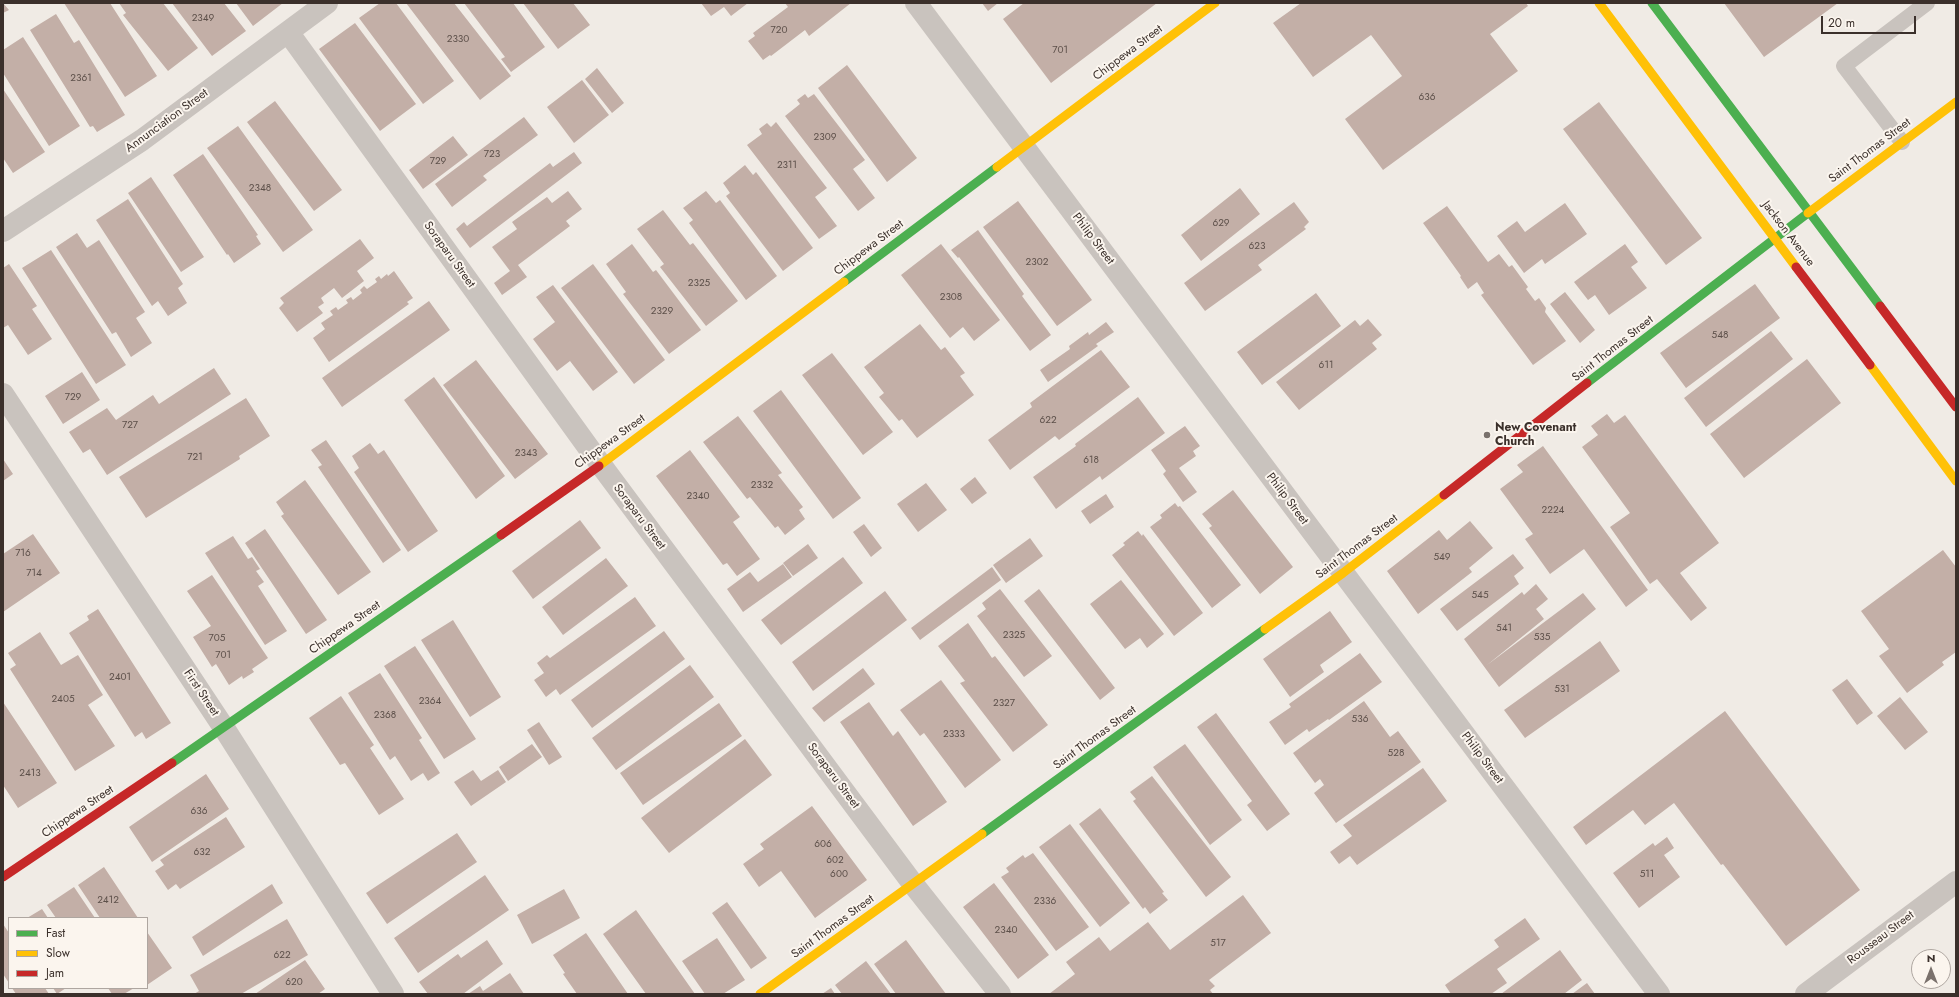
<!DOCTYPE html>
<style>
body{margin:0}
#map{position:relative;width:1959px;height:997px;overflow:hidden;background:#f0ebe5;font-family:Jost,sans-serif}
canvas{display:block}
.frame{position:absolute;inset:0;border:4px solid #3b302b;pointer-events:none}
.legend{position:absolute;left:8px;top:917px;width:140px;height:72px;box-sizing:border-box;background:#fbf5ee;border:1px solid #aea6a0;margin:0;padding:5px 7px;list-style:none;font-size:12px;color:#3b302b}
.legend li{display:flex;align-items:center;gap:8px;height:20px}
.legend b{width:20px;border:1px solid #aea6a0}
.north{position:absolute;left:1911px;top:949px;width:40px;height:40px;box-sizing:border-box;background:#fbf5ee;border:1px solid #aea6a0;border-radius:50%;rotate:0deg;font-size:11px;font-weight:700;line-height:16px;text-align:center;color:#3b302b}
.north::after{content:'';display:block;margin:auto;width:14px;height:18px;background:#7a716c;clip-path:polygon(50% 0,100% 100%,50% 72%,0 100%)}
.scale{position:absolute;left:1821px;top:16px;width:95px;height:18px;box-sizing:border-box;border:2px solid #3b302b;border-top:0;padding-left:5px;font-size:12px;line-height:14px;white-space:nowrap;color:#3b302b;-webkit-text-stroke:3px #fbf5ee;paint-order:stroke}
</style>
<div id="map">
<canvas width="1959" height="997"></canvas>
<div class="frame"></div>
<ul class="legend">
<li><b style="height:5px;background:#4caf50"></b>Fast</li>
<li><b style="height:5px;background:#ffc107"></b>Slow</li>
<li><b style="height:5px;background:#c62828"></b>Jam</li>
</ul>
<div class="north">N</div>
<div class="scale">20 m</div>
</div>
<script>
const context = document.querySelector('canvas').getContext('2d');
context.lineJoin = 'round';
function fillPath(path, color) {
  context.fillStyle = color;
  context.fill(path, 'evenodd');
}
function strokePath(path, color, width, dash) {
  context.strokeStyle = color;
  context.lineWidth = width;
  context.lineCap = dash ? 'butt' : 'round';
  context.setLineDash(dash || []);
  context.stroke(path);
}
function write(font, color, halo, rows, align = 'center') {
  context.font = font + ' Jost,sans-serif';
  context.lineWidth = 4;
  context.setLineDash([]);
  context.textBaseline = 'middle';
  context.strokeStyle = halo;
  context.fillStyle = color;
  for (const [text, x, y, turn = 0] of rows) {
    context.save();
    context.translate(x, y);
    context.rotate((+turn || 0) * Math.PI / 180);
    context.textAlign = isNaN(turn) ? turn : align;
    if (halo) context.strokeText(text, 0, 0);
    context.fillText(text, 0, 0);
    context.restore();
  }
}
const building = new Path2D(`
 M3,3L9,10L3,13Z
 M64,3H110L157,76L125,97Z
 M119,3H163L198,48L168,71L123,15L126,13Z
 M172,3H224L246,31L212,56Z
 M236,3H283L253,26Z
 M380,3H396L454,81L423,104L359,18Z
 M406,3H454L511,76L480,100Z
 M464,3H513L545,47L511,72L501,59L505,57Z
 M523,3H573L590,25L558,49Z
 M701,3H748L731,16L724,7L711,16Z
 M785,3H851L809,36L805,30L771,56L770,55L763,60L748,41L755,36L753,33L788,7Z
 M982,3H998L988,11Z
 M1024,3H1157L1051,83L1003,19Z
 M1301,3H1526L1528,6L1490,34L1518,71L1383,170L1345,119L1402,76L1371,35L1313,77L1273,23Z
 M1724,3H1838L1764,57Z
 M56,14L74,43L79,40L125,115L97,132L93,126L90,127L30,30Z
 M355,23L416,104L380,131L319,49Z
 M23,37L80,126L49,146L3,73V50Z
 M847,65L917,158L887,182L818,88Z
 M597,68L624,103L612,113L585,79Z
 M582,80L609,115L574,143L547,107Z
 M3,89L45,152L13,173L3,158Z
 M805,94L808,98L814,94L865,160L853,169L875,198L858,211L785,116L800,104L797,100Z
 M275,101L342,190L314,211L247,122Z
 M1599,102L1702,238L1666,265L1563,129Z
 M524,117L538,135L483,176L487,180L452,207L435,184Z
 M776,122L827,188L815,197L837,226L819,239L747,145L762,134L759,129L767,123L771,127Z
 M238,126L313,230L283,252L207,148Z
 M453,136L468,155L423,189L409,170Z
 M574,152L582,163L470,248L456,229L464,222L467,226L550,163L553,167Z
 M203,154L258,235L256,236L261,244L234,263L228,254L227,255L173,175Z
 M745,165L753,175L756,172L813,248L783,271L726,196L730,193L723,183Z
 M151,177L204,257L181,272L128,193Z
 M1240,188L1260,214L1201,261L1181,235Z
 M568,191L582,209L566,221L570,226L518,265L527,277L502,295L494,283L510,271L492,247L517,229L512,222L547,197L552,203Z
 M706,191L716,203L720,200L777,276L746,300L689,223L693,220L683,208Z
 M128,199L183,284L178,288L187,303L168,316L158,301L152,306L96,220Z
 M1018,201L1092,300L1057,326L983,227Z
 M1294,202L1309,222L1304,227L1306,229L1258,265L1262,270L1205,311L1184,283Z
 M1565,203L1587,234L1545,264L1542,259L1524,273L1497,236L1517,221L1525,232Z
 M1447,206L1488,262L1499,254L1509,267L1512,265L1528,287L1526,289L1535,301L1539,298L1546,308L1545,312L1566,341L1533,365L1481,295L1484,293L1477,282L1468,289L1460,277L1461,276L1423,223Z
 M663,210L690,245L693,243L738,301L706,326L660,267L664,264L637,229Z
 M978,230L1024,294L1022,296L1051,335L1030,351L959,257L958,258L951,250Z
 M77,233L87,248L99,240L145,312L136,318L152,343L131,357L116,332L112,334L56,247Z
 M360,239L374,258L357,271L364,281L342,298L334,288L321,298L324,303L318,307L323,313L297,332L279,308L284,303L280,298Z
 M632,244L653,272L656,270L701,330L669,354L623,294L626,292L606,264Z
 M941,244L1000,320L974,341L963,327L950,338L901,275Z
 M1625,244L1638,262L1631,267L1647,288L1609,315L1595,295L1588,300L1574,282Z
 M51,250L126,365L96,384L22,268Z
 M9,264L37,306L32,309L52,339L28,355L8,325L3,328V268Z
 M593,264L665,360L634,384L561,288Z
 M394,271L413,298L407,302L409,304L329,362L313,338L325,329L321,323L333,315L330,311L336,307L338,310L348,303L346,300L351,297L353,300L362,293L360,290L364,286L367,289L377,282L375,279L379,276L381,279L387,274L388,276Z
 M1755,284L1780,318L1686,388L1660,353Z
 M553,285L618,372L593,391L570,361L557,371L533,339L555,322L536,297Z
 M1565,292L1595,330L1580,343L1550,304Z
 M1316,293L1341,326L1262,385L1237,352Z
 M429,301L450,330L342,407L322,378Z
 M1368,319L1382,335L1372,343L1377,349L1299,410L1276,382L1355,320L1360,326Z
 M1106,322L1114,332L1096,344L1098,346L1048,382L1040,370L1070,349L1069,346L1088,332L1089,335Z
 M920,324L941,350L945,347L965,373L960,376L974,395L917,438L902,419L899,421L879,397L884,393L864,367Z
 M1771,331L1793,359L1706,427L1684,398Z
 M1101,350L1130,387L1059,440L1055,436L1010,470L988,440L1032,407L1030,403Z
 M832,353L893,432L863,455L802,375Z
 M1807,359L1841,403L1744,478L1710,434Z
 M476,360L548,454L515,479L443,385Z
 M214,368L231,394L107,475L90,449L83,453L69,432L107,408L116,420L153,395L159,404Z
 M82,372L100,400L63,424L45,396Z
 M434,377L505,476L476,499L404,400Z
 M781,390L861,498L833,519L753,411Z
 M1138,397L1165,433L1102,480L1100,476L1056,509L1033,477L1076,446L1075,444Z
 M246,398L270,436L239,456L240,459L146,518L119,477Z
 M1607,414L1614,423L1625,415L1719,543L1680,573L1707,608L1691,621L1657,579L1650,584L1610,527L1630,513L1582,447L1598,435L1591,426Z
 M738,416L782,473L778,475L803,507L799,510L805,519L785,535L778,526L775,528L750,497L747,499L703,442Z
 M1185,426L1200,446L1193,451L1196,456L1179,468L1197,492L1183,502L1163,474L1166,471L1151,450Z
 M326,440L401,550L383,563L318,467L322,465L311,450Z
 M370,443L378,454L384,450L438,531L408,552L354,472L359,468L352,456Z
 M1543,446L1648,590L1626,607L1584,549L1550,574L1525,539L1533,534L1500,489L1523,472L1517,465Z
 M690,450L740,517L733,522L760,559L737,576L727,563L723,565L656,476Z
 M3,459L13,474L3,481Z
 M975,477L987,493L972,504L960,489Z
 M305,480L371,572L338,595L281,516L284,514L276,502Z
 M926,483L947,510L918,532L897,504Z
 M1233,490L1293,567L1260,594L1209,528L1212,526L1202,514Z
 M1106,494L1114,507L1090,524L1081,511Z
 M1175,503L1178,507L1180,506L1241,585L1212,608L1150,527L1162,518L1160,515Z
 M580,520L601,548L533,599L512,571Z
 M1470,521L1493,548L1469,568L1472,572L1418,614L1387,571L1439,530L1447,540Z
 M864,524L882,548L871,557L853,532Z
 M265,529L327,620L306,634L245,543Z
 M1138,531L1142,536L1143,534L1203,613L1174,636L1112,555L1125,545L1123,543Z
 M33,534L60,573L3,612V554Z
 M233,536L248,559L252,557L260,569L256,571L264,582L258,586L287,631L265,645L205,553Z
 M1030,538L1043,556L1006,583L993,565Z
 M808,544L818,558L793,576L783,563Z
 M1943,550L1956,567V652L1942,662L1944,665L1907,693L1879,656L1889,649L1861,611Z
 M1513,554L1524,568L1514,576L1519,584L1457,631L1440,609Z
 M843,557L863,583L781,645L761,620Z
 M606,558L628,586L563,635L542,607Z
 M783,564L792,577L743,612L727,589L750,572L758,582Z
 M992,567L1001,580L920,640L911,628Z
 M212,575L268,658L252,669L254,672L243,679L242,676L229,685L216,664L212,667L193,637L211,626L187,591Z
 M1121,580L1164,634L1147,648L1140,638L1125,649L1090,604Z
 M1536,584L1548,599L1536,609L1544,619L1487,665L1583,593L1596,609L1499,687L1464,639L1522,592L1524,595Z
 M1000,589L1052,656L1024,677L977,616L986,609L982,603Z
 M1039,589L1115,688L1100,700L1024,601Z
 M885,591L907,620L813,691L792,662Z
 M635,597L656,626L560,695L556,689L546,697L534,680L544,673L537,663L547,655L550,658Z
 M98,609L171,723L146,739L142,732L135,737L69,633L89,620L87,616Z
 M1330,611L1352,642L1320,665L1324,672L1290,697L1263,659Z
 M453,620L501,697L470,717L421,640Z
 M968,623L992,658L995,656L1048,725L1013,752L960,683L965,681L938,646Z
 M664,631L685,659L592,728L571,700Z
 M40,632L61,665L78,655L103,695L88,705L115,746L75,771L10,669L16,665L8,653Z
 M1600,641L1620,671L1525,738L1504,710Z
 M415,646L476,739L444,759L384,666Z
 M1360,653L1382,682L1329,720L1328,719L1309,732L1307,729L1285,745L1269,722L1291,707L1289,704Z
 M690,665L714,697L616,770L592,738Z
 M863,668L875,684L824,722L812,708Z
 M380,673L422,738L419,740L440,773L428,781L423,773L411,781L395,756L390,760L348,693Z
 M1847,679L1873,713L1857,725L1832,690Z
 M941,680L1001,760L965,788L924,733L920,736L900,710Z
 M341,696L374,745L370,748L404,799L379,815L345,763L340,765L309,718Z
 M1900,697L1928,732L1905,750L1877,716Z
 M1364,701L1390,737L1398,731L1421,762L1336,823L1314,793L1324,785L1320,779L1315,783L1293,753Z
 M3,702L57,783L18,808L3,785Z
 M869,702L893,736L898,731L947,802L913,826L840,722Z
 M719,703L742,736L643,805L620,773Z
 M1725,711L1860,890L1786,946L1723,864L1721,865L1674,803L1645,825L1633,810L1586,845L1573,827Z
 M1216,713L1290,814L1267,831L1247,805L1252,801L1197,727Z
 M539,722L562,757L549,765L527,730Z
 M745,739L772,775L669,853L641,818Z
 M532,744L542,757L508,781L499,767Z
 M1185,744L1242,820L1210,845L1153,767Z
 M1423,768L1447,801L1357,865L1350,856L1339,864L1330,852L1352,836L1343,825Z
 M473,770L481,781L498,770L506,782L471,806L454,782Z
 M206,774L229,809L152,862L129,827Z
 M1152,776L1231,877L1206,897L1133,801L1136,799L1130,792Z
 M812,806L867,880L815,918L781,871L759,887L743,864L764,849L760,844Z
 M1100,808L1164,892L1162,893L1168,900L1150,914L1145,907L1143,909L1079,824Z
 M226,817L245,847L180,889L176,884L168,890L155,871L164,865L160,860Z
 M1070,824L1130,903L1100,927L1039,847Z
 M457,833L477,862L387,924L366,893Z
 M1667,837L1674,848L1664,855L1680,877L1639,908L1613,873L1653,843L1655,846Z
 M1033,853L1089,927L1056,951L1001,877L1009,872L1006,868L1023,855L1025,858Z
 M104,867L138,918H100L78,885Z
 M485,875L509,910L418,973L394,938Z
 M994,883L1049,955L1018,979L963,907Z
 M272,884L283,903L203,956L192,937Z
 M74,887L95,918H56L47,905Z
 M564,889L580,918L532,944L517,915Z
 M1243,895L1271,933L1209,980L1215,986L1210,990L1213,994H1049L1075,974L1066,962L1099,937L1110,951L1148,922L1170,950Z
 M727,902L767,958L751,969L712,913Z
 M42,909L48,918H27Z
 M636,910L695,994H646L603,934Z
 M1525,918L1540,939L1497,969L1507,983L1491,994H1451L1445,985L1499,947L1494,940Z
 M287,919L308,955L241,994H194L199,991L190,975Z
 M3,924L9,933V983L3,974Z
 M147,932L172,968L147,985Z
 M586,933L628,994H577L563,974L565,973L553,955Z
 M717,938L745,980L723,994H705L682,961Z
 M487,940L503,964L463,994H428L419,982L458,954L461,958Z
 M906,940L946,994H896L874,964Z
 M1560,950L1582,980L1564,994H1501Z
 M305,960L325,989L318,994H255Z
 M866,961L891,994H842L835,985Z
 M510,973L524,994H468L480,986L483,991Z
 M1587,983L1595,994H1572Z
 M12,988H45L49,994H16Z
 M53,988H66L57,994Z
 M108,988H134L124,994H112Z
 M831,988L835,994H822Z`);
const lane = new Path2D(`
 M1902,142L1844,66L1927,3`);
const street = new Path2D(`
 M916,3L1659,994
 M288,32L601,465L913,884L1000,994
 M3,231L142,140L327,3
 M3,394L224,728L393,994
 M1806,994L1956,882`);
const fast = new Path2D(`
 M1652,3L1880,306
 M844,282L997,167
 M1587,383L1808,213
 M172,763L501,535
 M982,834L1265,629`);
const slow = new Path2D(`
 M1599,3L1796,267
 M997,167L1215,3
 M1808,213L1956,102
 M1870,365L1956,481
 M599,466L844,282
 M1265,629L1343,573L1444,495
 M760,994L982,834`);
const jam = new Path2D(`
 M1796,267L1870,365
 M1880,306L1956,407
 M1444,495L1587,383
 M501,535L599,466
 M3,877L172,763`);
const markers = [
 [1487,435,4,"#7a716c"]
];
const numberNames = [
 ["2349",203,19],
 ["720",779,31],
 ["2330",458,40],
 ["701",1060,51],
 ["2361",81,79],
 ["636",1427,98],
 ["2309",825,138],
 ["723",492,155],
 ["729",438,162],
 ["2311",787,166],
 ["2348",260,189],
 ["629",1221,224],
 ["623",1257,247],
 ["2302",1037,263],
 ["2325",699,284],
 ["2308",951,298],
 ["2329",662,312],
 ["548",1720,336],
 ["611",1326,366],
 ["729",73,398],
 ["622",1048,421],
 ["727",130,426],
 ["2343",526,454],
 ["721",195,458],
 ["618",1091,461],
 ["2332",762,486],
 ["2340",698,497],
 ["2224",1553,511],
 ["716",23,554],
 ["549",1442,558],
 ["714",34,574],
 ["545",1480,596],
 ["541",1504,629],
 ["2325",1014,636],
 ["535",1542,638],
 ["705",217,639],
 ["701",223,656],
 ["2401",120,678],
 ["531",1562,690],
 ["2405",63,700],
 ["2364",430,702],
 ["2327",1004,704],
 ["2368",385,716],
 ["536",1360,720],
 ["2333",954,735],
 ["528",1396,754],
 ["2413",30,774],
 ["636",199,812],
 ["606",823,845],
 ["632",202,853],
 ["602",835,861],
 ["600",839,875],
 ["511",1647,875],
 ["2412",108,901],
 ["2336",1045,902],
 ["2340",1006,931],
 ["517",1218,944],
 ["622",282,956],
 ["620",294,983]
];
const streetNames = [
 ["Chippewa Street",1128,53,-37],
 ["Annunciation Street",167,121,-36],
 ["Saint Thomas Street",1870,151,-37],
 ["Jackson Avenue",1788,234,53],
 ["Philip Street",1093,239,53],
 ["Chippewa Street",869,248,-37],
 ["Soraparu Street",449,255,54],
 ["Saint Thomas Street",1613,349,-38],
 ["Chippewa Street",610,442,-36],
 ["Philip Street",1287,499,53],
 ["Soraparu Street",639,517,53],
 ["Saint Thomas Street",1357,547,-37],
 ["Chippewa Street",345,628,-35],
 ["First Street",201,693,56],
 ["Saint Thomas Street",1095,738,-36],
 ["Philip Street",1482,758,53],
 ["Soraparu Street",833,776,53],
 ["Chippewa Street",78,812,-34],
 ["Saint Thomas Street",833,927,-36],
 ["Rousseau Street",1881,938,-37]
];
const poiNames = [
 ["New Covenant",1495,428],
 ["Church",1495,442]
];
fillPath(building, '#c3afa7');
strokePath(lane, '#c9c3be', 16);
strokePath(street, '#c9c3be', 22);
strokePath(fast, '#4caf50', 9);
strokePath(slow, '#ffc107', 9);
strokePath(jam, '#c62828', 9);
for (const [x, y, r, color] of markers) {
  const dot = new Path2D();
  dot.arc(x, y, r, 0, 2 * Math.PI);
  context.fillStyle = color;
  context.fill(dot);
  strokePath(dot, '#fbf5ee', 1.5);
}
write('10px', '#5d504a', null, numberNames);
write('12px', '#3b302b', '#fbf5ee', streetNames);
write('bold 12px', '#3b302b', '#fbf5ee', poiNames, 'left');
</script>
